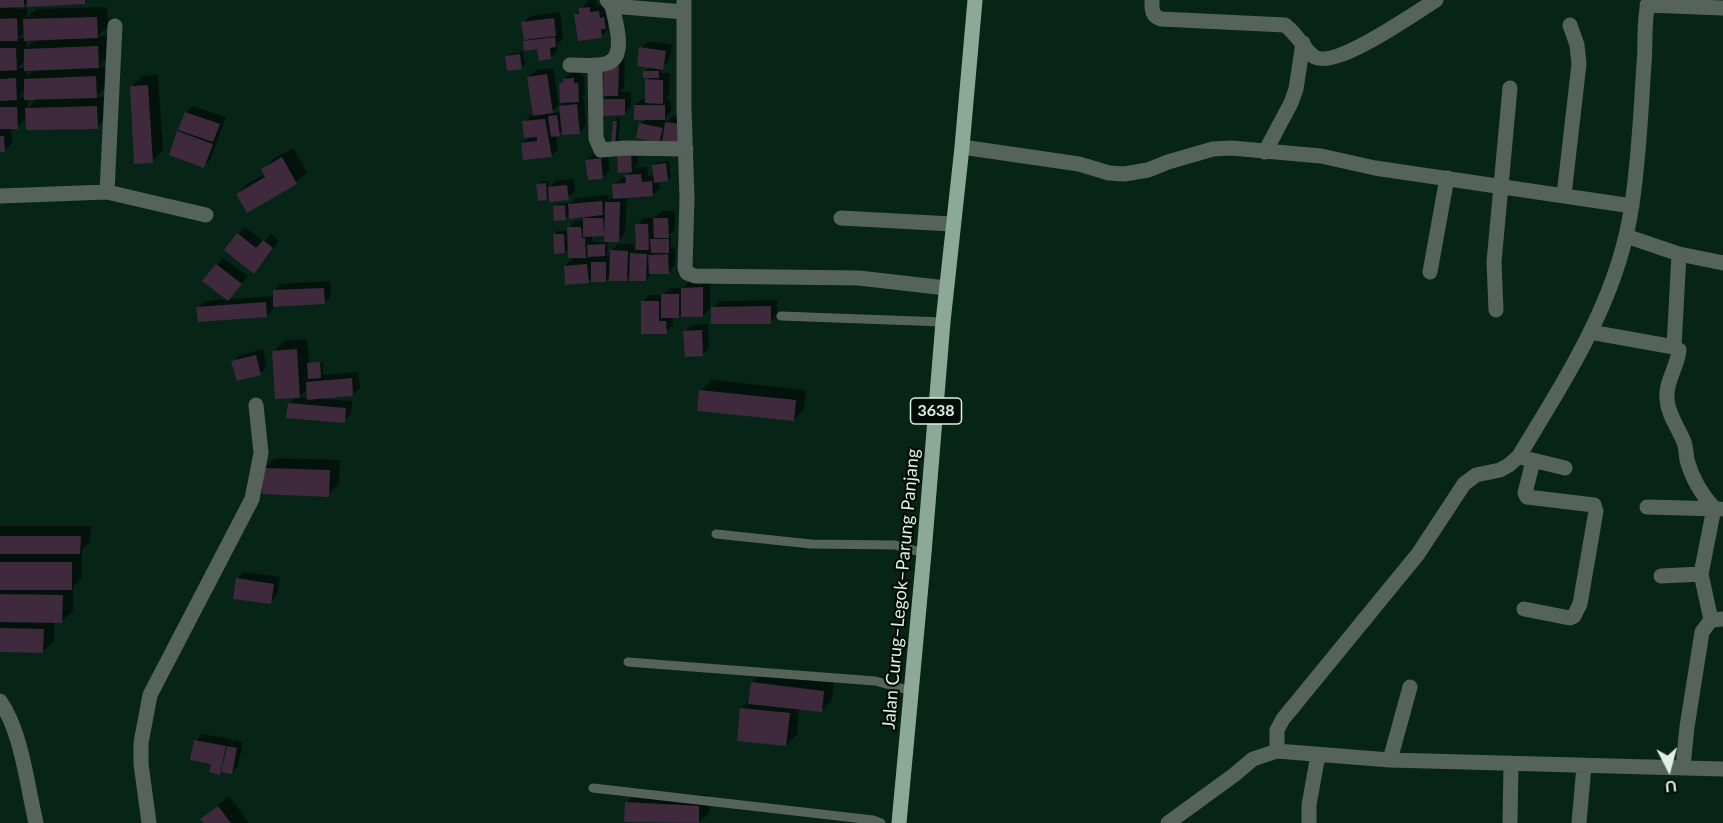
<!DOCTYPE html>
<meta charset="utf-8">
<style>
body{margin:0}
#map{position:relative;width:1723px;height:823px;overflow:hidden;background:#062517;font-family:Lato,sans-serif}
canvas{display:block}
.north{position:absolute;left:1639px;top:739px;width:60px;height:60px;-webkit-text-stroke:4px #020c06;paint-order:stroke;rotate:174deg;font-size:16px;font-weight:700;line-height:24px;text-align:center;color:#deefe5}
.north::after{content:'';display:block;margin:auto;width:21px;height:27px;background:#deefe5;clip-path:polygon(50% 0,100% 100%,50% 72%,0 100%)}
</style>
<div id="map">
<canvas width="1723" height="823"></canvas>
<div class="north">U</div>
</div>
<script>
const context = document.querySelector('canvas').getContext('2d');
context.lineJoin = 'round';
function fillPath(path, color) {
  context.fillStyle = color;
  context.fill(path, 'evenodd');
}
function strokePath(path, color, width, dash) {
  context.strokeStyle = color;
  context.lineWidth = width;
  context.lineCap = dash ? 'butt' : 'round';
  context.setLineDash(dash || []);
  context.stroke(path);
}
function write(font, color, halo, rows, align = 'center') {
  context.font = font + ' Lato,sans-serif';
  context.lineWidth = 4.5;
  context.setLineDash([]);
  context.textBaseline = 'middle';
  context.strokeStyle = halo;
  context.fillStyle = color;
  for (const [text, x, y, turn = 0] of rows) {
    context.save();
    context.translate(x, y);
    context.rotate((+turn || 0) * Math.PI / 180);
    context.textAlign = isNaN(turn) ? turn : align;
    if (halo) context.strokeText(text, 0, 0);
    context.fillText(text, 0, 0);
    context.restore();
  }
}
const shadow = new Path2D(`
 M0,0H87L84,3L29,0L24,5L16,6V9L27,8V18L36,9L107,7L108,26L97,36H108L109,56L98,67L107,66V86L96,97L107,96L108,116L97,127L27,118L17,127H11L12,143L5,150L0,151ZM25,31L26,38H18ZM35,39L27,48L26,40ZM26,59V68H17ZM27,69H35L27,77ZM25,90L26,97H18ZM27,98H37L28,108Z
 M589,0H596L597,6L605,5L612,20L608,24V29L602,36L576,15Z
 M560,12L563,39L557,45V51L550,58L539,48L526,49L523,23L530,16Z
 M648,41L672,45L669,61L661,68V73H670L669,95L666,99H671V112L663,120L668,121L673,116L687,118L659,141L641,124L646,119L635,105L642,99H646L647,80L650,77L645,72L650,66L641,48Z
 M523,52L525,64L521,67L506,57L509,54Z
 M612,59H625L624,88L620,92H631V107L624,114L604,99L608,95Z
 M553,68L559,105L551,113L561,112L562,105L566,101L561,84L571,72H581V77L584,76L585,94L581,98H584L586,125L579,132L563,131L556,135L558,149L551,156L523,144L530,136L524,122L531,115L535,114L529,77L536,70Z
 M158,75L163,151L152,161L131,87L142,76Z
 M193,106L226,117L210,160L203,167L171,155L186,112Z
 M617,118H620L618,142L615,145L614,121Z
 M637,147L639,163L634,168L648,167V176L655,175L654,165L657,162L669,161L671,177L667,180L659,181L660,188L653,195L627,197L625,234L619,240H607L608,252L604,256L611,255V251L618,244H634V252L637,248V225L644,218L656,217L662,211H675V229L668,236H671V248H675V265L669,272L652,273L645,280L631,275L626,280L610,276L606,280L593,278L588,282L565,266L575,257L569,247L565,252L554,235L557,231H569V228L575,221H584L587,215L570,214L566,218L555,207L558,204L568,203V206L576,198L608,195L609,201L614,195V185L621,178L627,177L632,170L619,171ZM606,231V242H592V235H603ZM589,252V258L583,259Z
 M293,148L307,172L296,182L238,194L248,183L265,174L263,170L273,159Z
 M607,152L610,170L603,177L587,160L594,154Z
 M574,179L575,191L568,198L550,195L547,199L538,184L541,181H548L549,188L556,181Z
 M245,227L264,242L271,234L279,241L261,265L238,234Z
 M223,258L248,276L235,292L217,265Z
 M330,281L331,296L324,303L273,306L274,308L267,315L198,308L205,301L274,296V291L281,284Z
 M690,281H710V309L703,316L683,312L678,317H673V325L666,332L642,302L649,295H663L670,288H683Z
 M777,300V315L770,322L713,308L720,301Z
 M708,324L709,348L702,355L685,332L692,325Z
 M307,339L309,363H323V375L358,372L360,388L353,394L323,397V399L352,401L351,414L344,421L289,404L296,396L274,352L284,341ZM308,388L309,398L299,397Z
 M263,349L267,367L260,374L233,362L240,355Z
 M712,380L806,390L804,409L794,419L701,391Z
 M275,458L340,460L339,484L328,495L264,468Z
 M0,526H91L90,542L82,550V578L73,587V611L62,621H54V641L43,651L0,650Z
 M244,572L280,577L277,595L270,602L237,579Z
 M763,672L834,680L832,700L821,711L799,708L797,734L786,745L741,708L750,700L752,683Z
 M202,734L232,739L231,744L235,740L243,742L238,766L231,773L222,771L219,773L196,741Z
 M637,792L709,795V813L698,823L625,820L626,803Z
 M229,796L249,823H205L202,819Z`);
const building = new Path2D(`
 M0,0H24V7L0,8Z
 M27,0H85V4L27,7Z
 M590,7V12L599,11L600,18L604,17L606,29H601L602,38L578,41L574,14H579V8Z
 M97,17L98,38L24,41L23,19Z
 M17,18L18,41H0V19Z
 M554,18L556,36L524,40L521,22Z
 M555,37L556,47L550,48L551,59L539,61L537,49L524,51L523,41Z
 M98,46L99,68L24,71V49Z
 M639,47L666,51L663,70L637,66Z
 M0,48H16L17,70L0,71Z
 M520,54L522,69L507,71L505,56Z
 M604,65L619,66L618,96H603Z
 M643,71H659V78H643Z
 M547,74L553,113L533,116L527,77Z
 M96,76L97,98L24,100V79Z
 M16,78L17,100L0,101V79Z
 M574,78V83H578L579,102L560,103L559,83H563V79Z
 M645,79L663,80V104L645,103Z
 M148,85L153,163L134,164L130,86Z
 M602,99H625V115L602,116Z
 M577,104L580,134L562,135L559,106Z
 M634,105H665V120H634Z
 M97,106L98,129L26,130L25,108Z
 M0,107H17L18,129H0Z
 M185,112L220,124L213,142L178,130Z
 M557,115L560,136L551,137L548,116Z
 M545,119L552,157L523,160L521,143L537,141V137L524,138L522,121Z
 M613,121H617L615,146H611Z
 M665,122L681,124L677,146L662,144Z
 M639,123L663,128L659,143L636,138Z
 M177,131L213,144L204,168L169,155Z
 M0,136H4L5,152H0Z
 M631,153L632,172L618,173L617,154Z
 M282,157L297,184L247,213L236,194L265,177L261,169Z
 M601,158L603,179L588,180L585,160Z
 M666,163L668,181L654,183L652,165Z
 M641,174L642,182L652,181L653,196L613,199L612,184L626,183L625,175Z
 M546,183L547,200L538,201L536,184Z
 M567,185L569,200L549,202L548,187Z
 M602,201L603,215L569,219L568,204Z
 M605,202H620L619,242H604Z
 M565,205L566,220L554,221L553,206Z
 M583,218H603L604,236L583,237Z
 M653,218H668L669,238H654Z
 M635,224H648L649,250H636Z
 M567,227H581L582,238H585L586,258H568Z
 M237,233L256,248L263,240L273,248L254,274L224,250Z
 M553,234H564L565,253L554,254Z
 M650,239H669V253H651Z
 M605,244V256L588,257L587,245Z
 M610,250L628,251L627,281H609Z
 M630,253L647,254L646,281H629Z
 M668,254L669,274H649L648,255Z
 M591,262H606V282H591Z
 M216,264L242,284L228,301L202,281Z
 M587,264L589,283L565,285L564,266Z
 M703,287V317H681V288Z
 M324,288L325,304L273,307V290Z
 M661,294H679V318H661Z
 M641,301H659V321H666L667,334H641Z
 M266,302L267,317L198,322L196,307Z
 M771,306V324H711V307Z
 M702,330L703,356L685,357L683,331Z
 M297,349L300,398L275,399L272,351Z
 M256,355L261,375L237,381L231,361Z
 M320,362L321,378L308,379L307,363Z
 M352,378L353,396L307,400L306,382Z
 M699,390L796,400L794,421L697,411Z
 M288,403L346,408L345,423L286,418Z
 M263,468L330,470L329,497L262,494Z
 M0,536H81L80,554H0Z
 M0,562H72V590H0Z
 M236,578L274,584L271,604L233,599Z
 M0,594L63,595L62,623L0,622Z
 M0,628L44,629L43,653L0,652Z
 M751,682L824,691L822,712L748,704Z
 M740,708L790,713L786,746L737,741Z
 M194,740L226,746L220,775L209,772L211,764L190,760Z
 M227,746L237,748L232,774L221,772Z
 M625,802L699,806V823L624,822Z
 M218,806L231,823H203L200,819Z`);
const lane = new Path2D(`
 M781,316L943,322
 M716,534L811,544L895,545L924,553
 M628,662L875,681L912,691
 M593,788L873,820L881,823`);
const street = new Path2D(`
 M607,0L612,6L684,12
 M684,0V108L687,198L685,268L687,273L695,276L859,278L946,288
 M1152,0C1152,9 1151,16 1161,19L1285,25C1298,35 1303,48 1313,56C1333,72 1416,12 1436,0
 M1647,5L1723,8
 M570,65C582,65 596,67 608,63C627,56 615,20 612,6
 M595,65L596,138L601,150L625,148L686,149
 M962,147L1079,164L1109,173L1124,174L1148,170L1168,162L1213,149L1231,148L1321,156L1375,168L1632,206
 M1265,152L1291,103L1296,89L1303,43
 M107,192L115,26
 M1564,195L1579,64L1577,45L1570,25
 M0,196L107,192L206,215
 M841,218L952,224
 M1626,236L1679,254L1723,263
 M1430,272L1447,178
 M1496,310L1494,262L1510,88
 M1590,332L1674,347L1679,350C1678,366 1665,382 1667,399C1668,415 1678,427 1684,442C1686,447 1686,454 1687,460C1692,478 1702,495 1714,508L1701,574L1711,620
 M1674,347L1679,254
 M1524,458L1565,468
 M1647,507L1720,509
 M1661,576L1701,574
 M1524,609L1570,618L1574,616L1580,604L1596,511L1594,505L1527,497L1525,493L1533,461
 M0,701C22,733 27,785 36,823
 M1277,751V730L1283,719L1418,554L1464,484L1476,475L1500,470L1509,465L1519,456C1567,376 1619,298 1632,204C1639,158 1641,110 1644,64C1646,44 1643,19 1649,0
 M1390,760L1410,687
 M1683,767L1687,727L1702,632L1711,620L1723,619
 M149,823L141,764V743L150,695L252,499L261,453L256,405
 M1168,823L1234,775L1253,759L1277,751L1390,760L1723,769
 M1309,823V805L1318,755
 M1510,823L1511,763
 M1579,823L1584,766`);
const primary = new Path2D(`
 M899,823L924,553L943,322L962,147L975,0`);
const shields = [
 [936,411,51]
];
const shieldNames = [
 ["3638",936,411]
];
const streetNames = [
 ["Jalan Curug–Legok–Parung Panjang",901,589,-85]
];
fillPath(shadow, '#0007');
fillPath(building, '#3e293d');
strokePath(lane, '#56635b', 9);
strokePath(street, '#56635b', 15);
strokePath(primary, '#8ca998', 15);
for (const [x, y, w] of shields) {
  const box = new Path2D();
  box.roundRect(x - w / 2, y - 13, w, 26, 4.5);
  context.fillStyle = '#020c06';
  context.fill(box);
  strokePath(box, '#deefe5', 1.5);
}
write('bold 16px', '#deefe5', null, shieldNames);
write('18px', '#deefe5', '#020c06', streetNames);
</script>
